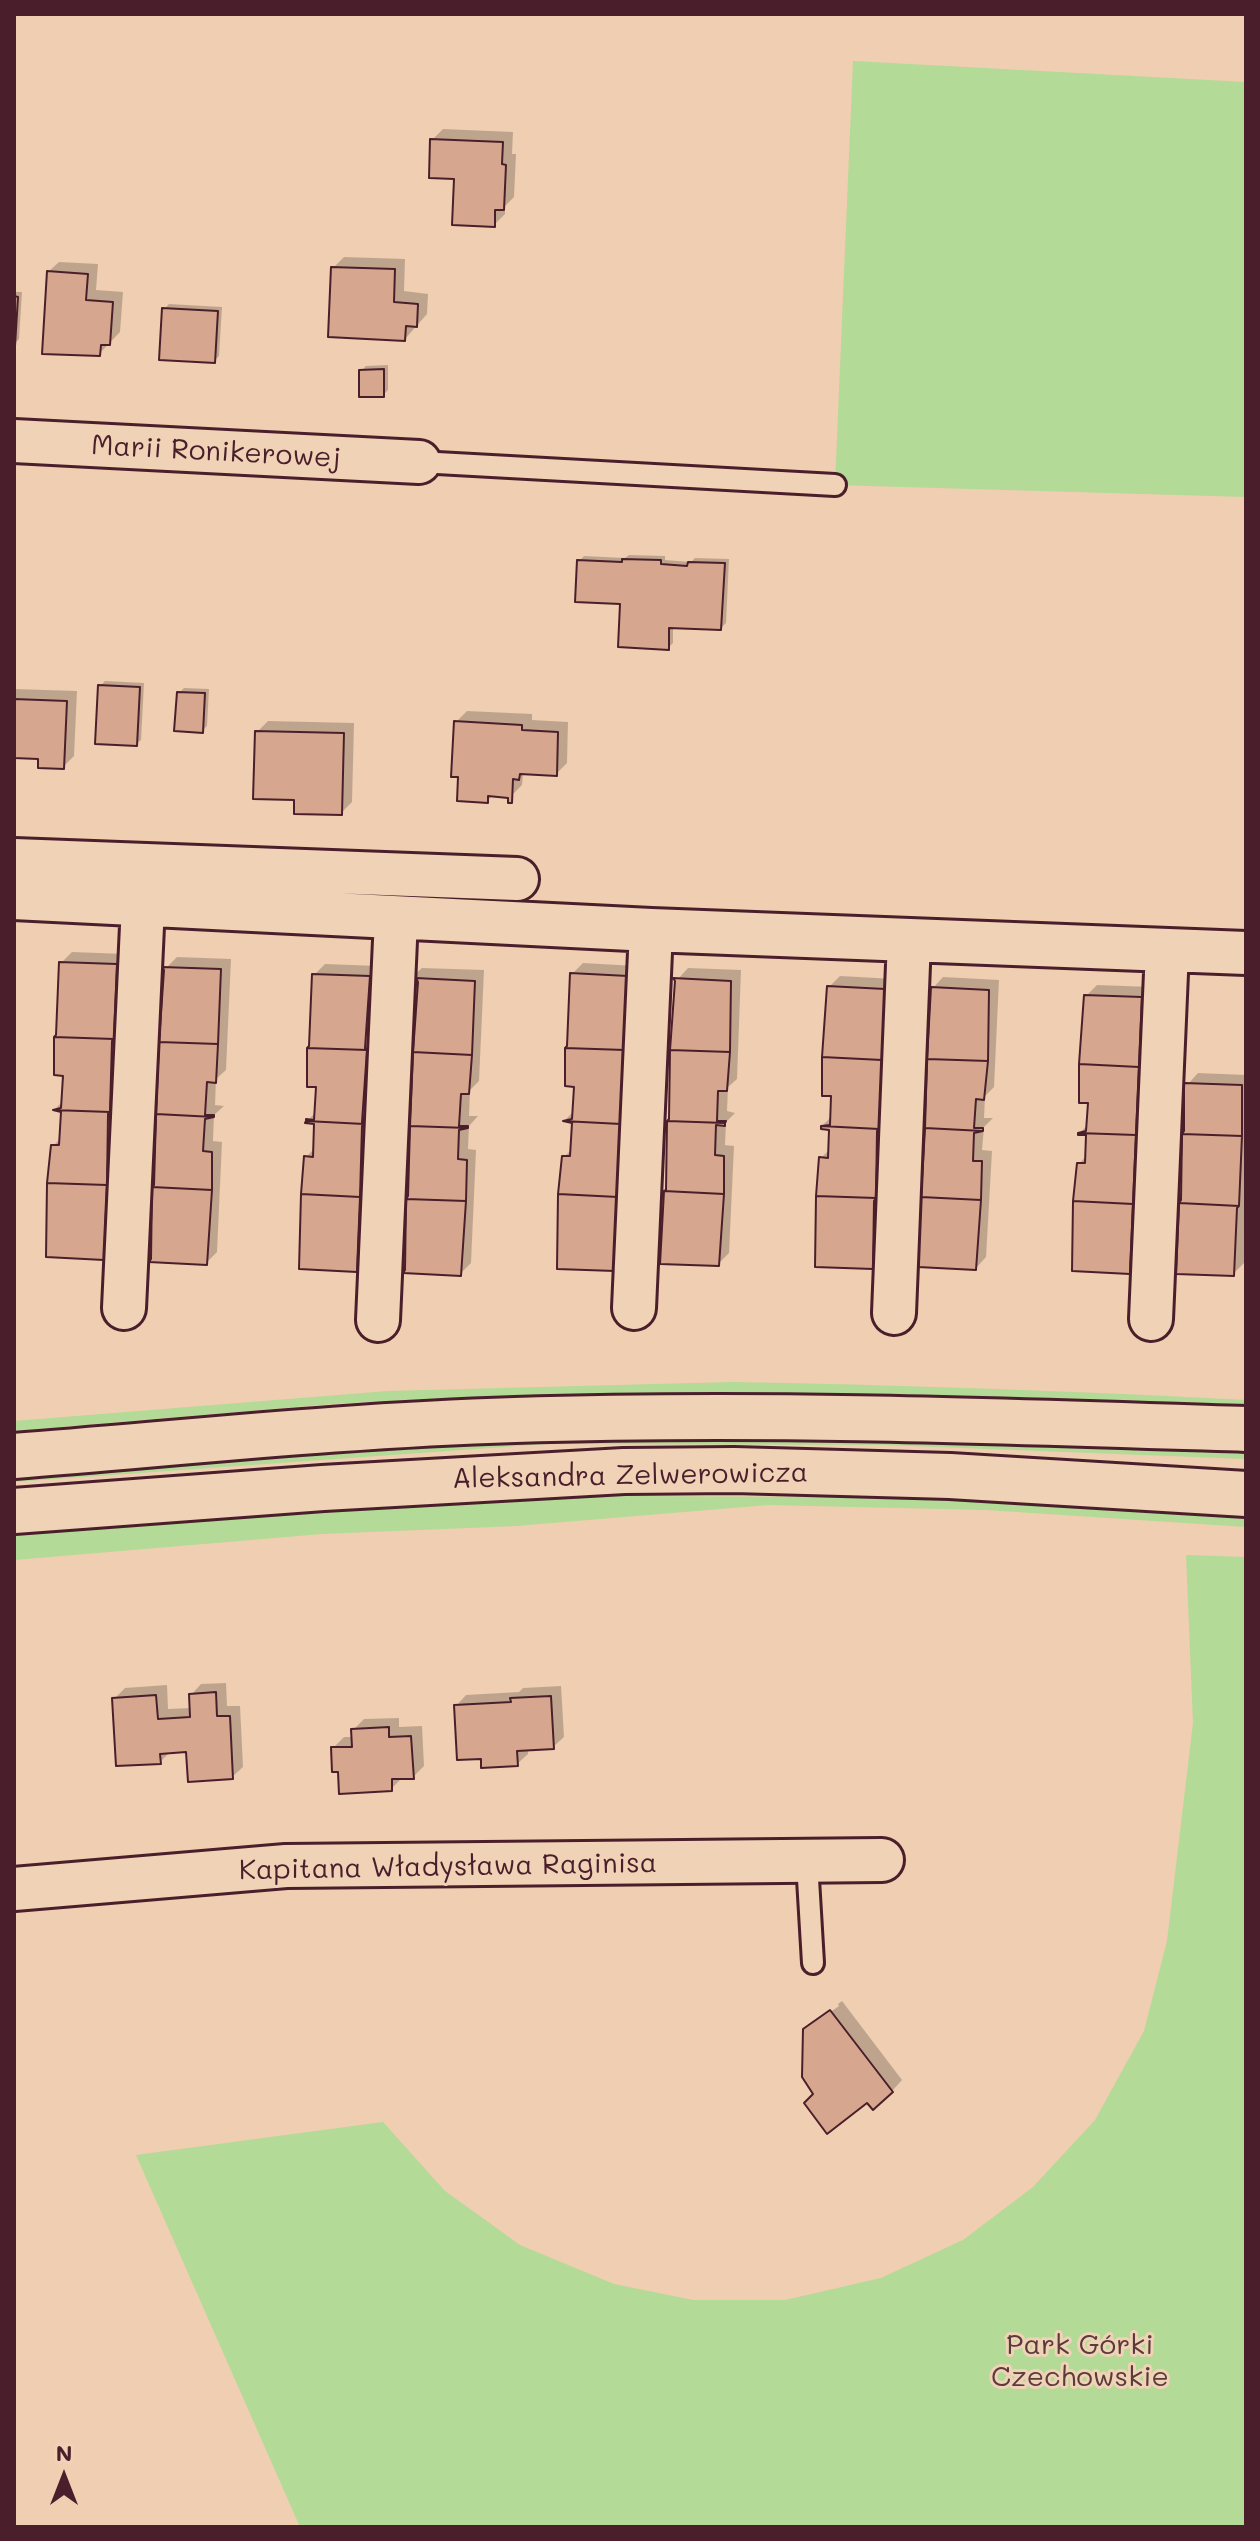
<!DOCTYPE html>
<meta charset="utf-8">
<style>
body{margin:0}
#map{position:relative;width:1260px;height:2541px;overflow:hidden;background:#efceb1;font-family:Mali,sans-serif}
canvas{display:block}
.frame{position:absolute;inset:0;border:16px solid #4a1f2b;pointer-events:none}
.north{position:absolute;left:24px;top:2437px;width:80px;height:80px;-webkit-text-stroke:6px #f0d2b6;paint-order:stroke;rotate:0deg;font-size:22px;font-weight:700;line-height:32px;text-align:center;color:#4a1f2b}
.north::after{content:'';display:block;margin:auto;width:28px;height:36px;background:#4a1f2b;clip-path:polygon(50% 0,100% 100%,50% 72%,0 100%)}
</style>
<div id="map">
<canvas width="1260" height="2541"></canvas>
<div class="frame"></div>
<div class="north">N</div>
</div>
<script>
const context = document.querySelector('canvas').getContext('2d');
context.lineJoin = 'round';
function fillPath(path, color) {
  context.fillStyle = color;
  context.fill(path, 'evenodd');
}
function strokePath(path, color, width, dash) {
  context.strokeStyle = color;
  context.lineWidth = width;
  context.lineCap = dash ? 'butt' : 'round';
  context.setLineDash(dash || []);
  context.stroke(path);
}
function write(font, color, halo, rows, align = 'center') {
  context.font = font + ' Mali,sans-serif';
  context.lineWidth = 6;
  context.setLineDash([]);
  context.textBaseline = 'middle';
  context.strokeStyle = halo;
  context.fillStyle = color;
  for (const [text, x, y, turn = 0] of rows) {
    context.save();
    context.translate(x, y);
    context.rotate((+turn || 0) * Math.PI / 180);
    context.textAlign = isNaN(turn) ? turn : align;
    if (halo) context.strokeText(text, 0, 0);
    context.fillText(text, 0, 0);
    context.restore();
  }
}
const green = new Path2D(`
 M853,61L1246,82V497L835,485Z
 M733,1382C904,1385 1075,1391 1246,1400V1410L1011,1398L828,1393L514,1395L332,1404L14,1431V1421L388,1391Z
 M841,1439L1246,1453V1459L885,1445L546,1444L14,1482V1478L524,1440Z
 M615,1496L856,1497L1014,1503L1246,1519V1527L986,1510L768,1505L516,1526L322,1534L14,1560V1534L435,1502Z
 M1186,1555L1246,1557V2527H300L136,2155L383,2122L445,2191L520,2245L614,2284L693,2300H785L881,2278L963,2240L1033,2187L1095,2120L1144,2031L1167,1941L1193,1723Z`);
const shadow = new Path2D(`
 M443,129L513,132L512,154H516L514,197L505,206V214L494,225L432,140Z
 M344,257L405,259L404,291L428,294L427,314L405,339L333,268Z
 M59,262L98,264L96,290L123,292L120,332L99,354L48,272Z
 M14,292H22L19,339L14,344Z
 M169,304L222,307L219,356L214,361L164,309Z
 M388,365V390L383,395L361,371L366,366Z
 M629,555L665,556V560L691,562L695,558L729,559L726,623L721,628L673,626V643L668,648L579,561L584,556L625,558Z
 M105,681L144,683L141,740L136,744L100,686Z
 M184,688L209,689L207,726L202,731L179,693Z
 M14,689L77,691L74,756L63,767L40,757L14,756Z
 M467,711L532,714V720L568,722L567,763L556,774H523L522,785L511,796L493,795L487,801L456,722Z
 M268,721L354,723L352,802L341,813L296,798L257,732Z
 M72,952L125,954L112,1247L101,1258L53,1146L62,1137L63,1110L55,1109L64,1100L65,1074L58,1033L61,963Z
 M177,957L231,959L226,1070L216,1079L215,1105L224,1106L214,1115L213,1141L222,1142L217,1252L206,1263L166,968Z
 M583,963L636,966L623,1258L564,1157L573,1148L574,1121L565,1120L574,1111L576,1085L569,1044L572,974Z
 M325,964L378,966L366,1259L355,1269L306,1157L315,1148L316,1122L308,1120L317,1111L314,975Z
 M422,968L484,970L479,1081L470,1090L469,1116H478L469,1126L468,1149L476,1150L471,1263L460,1274L420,981L412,977Z
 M688,968L741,970L737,1079L728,1087L727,1111L735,1113L726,1122L725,1145L734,1146L729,1253L718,1264L678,979Z
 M840,976L895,979L883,1257L872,1267L821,1158L830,1149L831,1128L823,1125L832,1116L829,987Z
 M943,977L999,980L994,1087L985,1096L984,1118H993L984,1127L982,1150L992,1151L986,1257L976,1268L933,988Z
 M1097,985L1152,987L1138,1261L1127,1271L1079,1164L1087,1155L1088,1133H1080L1089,1123L1086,996Z
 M1198,1073L1246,1075L1244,1263L1233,1274L1188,1084Z
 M226,1683L227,1706H240L243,1767L232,1777L188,1750L171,1751L160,1762L114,1699L125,1688L167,1685L168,1709L191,1708V1695L201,1684Z
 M561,1686L564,1737L553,1747L528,1749V1754L517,1764L482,1757L456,1706L466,1695L519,1692L523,1688Z
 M399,1718V1727L422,1726L424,1766L413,1777L402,1778L391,1789L340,1770L333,1748L344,1737H354L353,1730L364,1719Z
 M842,2001L902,2080L892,2091L867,2100L816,2094L805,2029L813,2022V2024L839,2006L838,2004Z`);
const building = new Path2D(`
 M430,139L503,142L502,164L506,165L504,210H495V227L452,225L454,179L429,178Z
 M331,267L395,269L394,302L418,304L417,327L406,326L405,341L328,337Z
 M47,271L88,274L86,300L113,302L110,345H101L100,356L42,354Z
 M14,296L18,297L15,346H14Z
 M162,308L218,311L215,363L159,360Z
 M384,369V397H359V370Z
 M622,559L661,560V564L687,566L688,562L725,563L721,630L669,628V650L618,647L620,604L575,602L577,560L622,562Z
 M98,685L140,687L137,746L95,744Z
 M177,692L205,693L203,733L174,731Z
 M14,699L67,701L64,769L38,768V759L14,758Z
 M454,721L522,725V730L558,732L557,776L520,774L519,780L513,779L512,803H508V798L488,796V803L457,801L458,777H451Z
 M255,731L344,733L342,815L294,814V800L253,799Z
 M59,962L117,964L114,1039L54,1037L56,1035Z
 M162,967L221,969L218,1044L159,1042L164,970Z
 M570,973L628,976L625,1050L565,1048L567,1046Z
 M312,974L370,976L365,1048L367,1050L307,1048L309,1046Z
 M416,978L475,981L472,1055L413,1052L418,982Z
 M673,978L731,981L730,1052L670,1050L675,981Z
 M827,986L885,989L882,1060L822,1057Z
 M931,987L989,990L988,1061L927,1059Z
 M1084,995L1142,997L1139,1067L1079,1064Z
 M54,1037L114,1039L112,1041L110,1112L53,1110L61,1108L63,1076L54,1075Z
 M159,1042L218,1044L216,1083L207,1082L205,1115H214V1117L156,1114Z
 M307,1048L367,1050L362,1122L364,1124L306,1121V1119L314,1120L316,1087H307Z
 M565,1048L625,1050L623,1052L621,1124L563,1121L572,1119L574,1087L565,1086Z
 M670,1050L730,1052L727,1091H718L717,1121H726L725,1123L667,1121L669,1119Z
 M413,1052L472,1055L469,1094H461L459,1126H468V1128L410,1126Z
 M822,1057L882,1060L879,1129L821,1126L830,1125L831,1096H822Z
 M927,1059L988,1061L984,1100L976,1099L974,1128H983V1131L925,1128Z
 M1079,1064L1139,1067L1136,1135L1078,1133L1086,1131L1088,1103H1079Z
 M1184,1083L1242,1085V1136L1182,1134L1184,1131Z
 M53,1110L110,1112L108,1114L107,1185L47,1183L51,1145H59L61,1112Z
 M156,1114L214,1117L205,1119L203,1151L212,1152V1190L152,1187L154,1185Z
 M306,1121L364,1124L362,1126L360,1197L301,1194L304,1156L313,1157L314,1124L305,1123Z
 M563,1121L621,1124L618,1197L558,1194L562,1156H570L572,1123Z
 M667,1121L725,1123V1126L716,1125L715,1155L724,1156V1194L664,1191L666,1190Z
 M410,1126L468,1128L459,1130L458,1159L467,1160L466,1201L406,1199L408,1196Z
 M821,1126L879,1129L877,1131L876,1198L816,1196L819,1157L828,1158L829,1130L821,1129Z
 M925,1128L983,1131L974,1133L973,1161H982L981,1200L921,1197Z
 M1078,1133L1136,1135L1133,1204L1073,1201L1077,1163H1085L1086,1135H1078Z
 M1182,1134L1242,1136L1239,1206L1179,1203L1181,1200Z
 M47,1183L107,1185L104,1260L46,1257Z
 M152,1187L212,1190L207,1265L149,1262L151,1259Z
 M664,1191L724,1194L719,1266L660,1264Z
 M301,1194L360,1197L357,1272L299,1269Z
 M558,1194L618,1197L615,1271L557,1269Z
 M816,1196L876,1198L874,1201L873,1269L815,1267Z
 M921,1197L981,1200L976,1270L918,1267Z
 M406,1199L466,1201L461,1276L403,1273L405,1270Z
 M1073,1201L1133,1204L1130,1274L1072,1271Z
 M1179,1203L1239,1206L1237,1208L1234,1276L1176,1274Z
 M216,1692L217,1716H230L233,1779L188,1782L186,1752L160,1754L161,1764L116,1766L112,1698L156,1695L158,1719L190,1717L189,1694Z
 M551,1696L554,1749L517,1751L518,1766L481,1768V1759L457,1760L454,1705L511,1702L510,1698Z
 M389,1727V1737L411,1736L414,1779H392V1791L339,1794L338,1772H332L331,1747H352L351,1729Z
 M830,2010L893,2092L873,2110L867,2103L827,2134L804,2103L813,2094L802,2077L803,2029Z`);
const lane = new Path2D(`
 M419,462L835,485
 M807,1862L813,1963`);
const street = new Path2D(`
 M14,441L419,462
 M14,860L517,879
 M14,898L651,930L1246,953
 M124,1308L143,905
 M634,1308L651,930
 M894,1313L909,940
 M1151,1319L1167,950
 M378,1320L396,918
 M14,1889L286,1866L882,1860`);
const secondary = new Path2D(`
 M14,1456C181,1443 348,1425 515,1420C759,1412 1002,1421 1246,1429
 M14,1511L323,1488L624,1471L734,1470L950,1476L1246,1494`);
const streetNames = [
 ["Marii Ronikerowej",216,452,3],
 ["Aleksandra Zelwerowicza",630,1476,-1],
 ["Kapitana Władysława Raginisa",448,1867,-1]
];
const parkNames = [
 ["Park Górki",1080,2345],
 ["Czechowskie",1080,2377]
];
fillPath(green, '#b3da96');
fillPath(shadow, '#0003');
fillPath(building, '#d6a78e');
strokePath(building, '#4a1f2b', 2);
strokePath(lane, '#4a1f2b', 26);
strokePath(street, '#4a1f2b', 48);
strokePath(secondary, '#4a1f2b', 50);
strokePath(lane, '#f0d2b6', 20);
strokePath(street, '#f0d2b6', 42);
strokePath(secondary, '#f0d2b6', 44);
write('28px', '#4a1f2b', '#f0d2b6', streetNames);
write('28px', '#5a3b3b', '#f0d2b6', parkNames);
</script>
